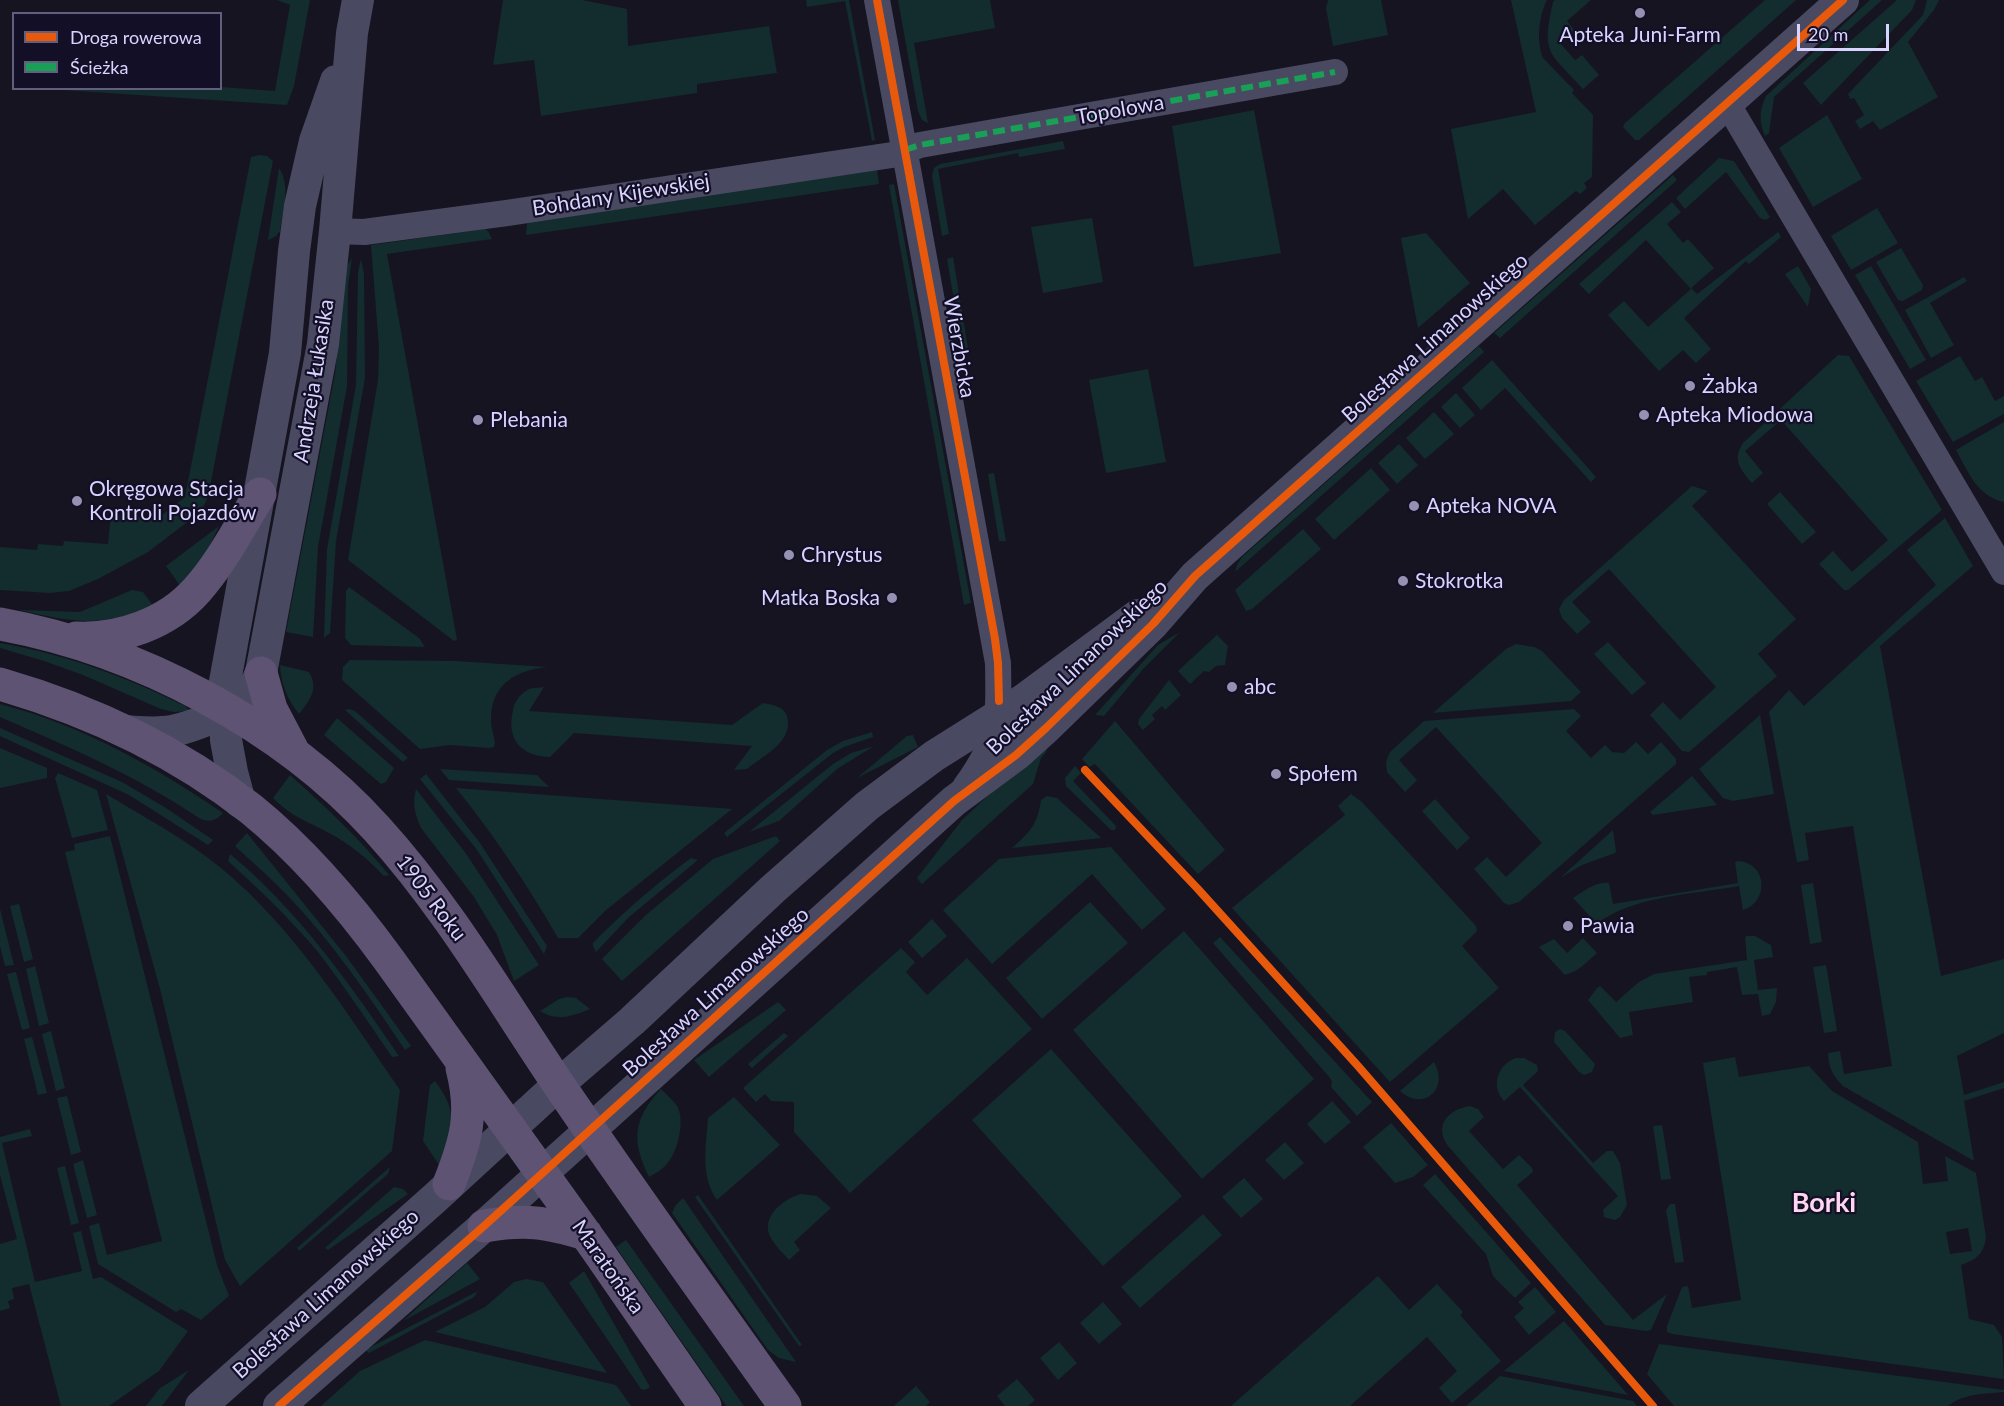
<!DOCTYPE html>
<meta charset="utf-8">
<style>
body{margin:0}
#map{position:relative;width:2004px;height:1406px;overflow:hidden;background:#161421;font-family:Lato,sans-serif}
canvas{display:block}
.legend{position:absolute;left:12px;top:12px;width:210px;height:78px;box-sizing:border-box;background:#130f26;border:2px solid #625e7d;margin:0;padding:8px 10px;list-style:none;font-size:18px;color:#d9d4ff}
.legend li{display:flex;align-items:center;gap:12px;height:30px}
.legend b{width:30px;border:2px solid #625e7d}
.scale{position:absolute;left:1797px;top:24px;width:92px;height:27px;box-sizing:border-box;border:3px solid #d9d4ff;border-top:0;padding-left:8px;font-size:18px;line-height:21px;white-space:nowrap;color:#d9d4ff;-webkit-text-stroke:4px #130f26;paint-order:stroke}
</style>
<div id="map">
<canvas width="2004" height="1406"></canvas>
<ul class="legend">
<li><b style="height:8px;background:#e8590c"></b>Droga rowerowa</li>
<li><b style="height:8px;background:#1a9f57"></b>Ścieżka</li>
</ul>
<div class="scale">20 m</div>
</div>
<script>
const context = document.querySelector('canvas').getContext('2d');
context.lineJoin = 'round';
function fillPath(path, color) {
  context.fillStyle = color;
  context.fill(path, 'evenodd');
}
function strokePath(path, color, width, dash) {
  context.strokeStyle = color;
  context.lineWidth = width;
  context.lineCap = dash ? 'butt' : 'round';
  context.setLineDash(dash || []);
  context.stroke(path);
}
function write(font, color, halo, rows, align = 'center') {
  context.font = font + ' Lato,sans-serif';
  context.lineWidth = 4.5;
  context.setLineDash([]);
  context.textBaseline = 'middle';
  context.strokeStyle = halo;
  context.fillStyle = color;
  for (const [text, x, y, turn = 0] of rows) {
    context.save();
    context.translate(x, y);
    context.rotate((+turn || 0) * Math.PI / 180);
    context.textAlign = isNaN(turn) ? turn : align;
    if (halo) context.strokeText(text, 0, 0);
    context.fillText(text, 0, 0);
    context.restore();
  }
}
const green = new Path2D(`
 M277,0H310L294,86L287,105L48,89L221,87L275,91L290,5Z
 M503,0H582L627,9L628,46L769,26L777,73L697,84V93L541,116L534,60L493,65Z
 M806,0H849L875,140L872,141L845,1L807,7Z
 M898,0H990L995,28L914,43L928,123L922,120L918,111Z
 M1328,0H1381L1388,35L1333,46L1326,8Z
 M1511,0H1547C1539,16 1536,40 1543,58L1574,90L1572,93L1593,115L1592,177L1584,183L1587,188L1580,194L1576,191L1535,225L1503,189L1468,219L1451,129L1536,112Z
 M1555,0H1591L1567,21L1575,31L1561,44L1575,60L1582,55L1599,75L1583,89C1549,51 1541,55 1553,2Z
 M1765,0H1796L1639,140H1635L1623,127L1625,123Z
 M1870,0H1882L1774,97L1769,133L1765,136C1759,122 1759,111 1766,96Z
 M1897,0H1916L1912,10L1821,105L1803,83Z
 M1927,0H1939L1934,10L1908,42L1938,97L1880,130L1873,121L1860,129L1855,121L1864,115L1854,98L1850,99L1848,94L1923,15Z
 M1254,110L1281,253L1194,267L1172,126Z
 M1827,115L1862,179L1813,207L1779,148Z
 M1063,141L1065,149L1019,157L1018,153L938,169L949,234L942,236L932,176L934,168L940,164Z
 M259,155L267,156L273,161L208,497L202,509L194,517L148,552L98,579L69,591L50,593L0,590V547L37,550L38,544L63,546L64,541L108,544L111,514L157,519L185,497L251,157Z
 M1719,158L1734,161L1770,217L1766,220L1760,218L1726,172L1685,209L1676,198Z
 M279,168C291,186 283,211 280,231L276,236L268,240Z
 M877,170L879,184L526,235L527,224L530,221Z
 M1673,175L1677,180L1500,338L1494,333Z
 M894,184L971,603L964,605L889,185Z
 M1672,202L1681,212L1667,224L1683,243L1688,239L1714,268L1691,288L1697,294L1778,232L1781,237L1749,264L1746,261L1684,318L1711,349L1696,363L1683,350L1659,371L1608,315L1624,301L1648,327L1691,289L1646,240L1589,294L1579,284Z
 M1877,208L1898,243L1851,270L1831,236Z
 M1092,218L1103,282L1043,293L1031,227Z
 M485,229L488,231L492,239L387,254L457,640L454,641L348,560L378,380L379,348L371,245Z
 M1426,233L1470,283L1418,328L1401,238Z
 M1901,248L1923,285L1922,290L1903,301L1898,300L1876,262Z
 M953,257L968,348L962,349L947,259Z
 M352,258L348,286L347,386L318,547L313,637L286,632L335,374L346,267Z
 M361,259L364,274L365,378L336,541L330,633L324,638L327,549L356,385L358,272Z
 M1798,266L1811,289L1808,307L1785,274Z
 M1871,266L1926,360L1910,369L1855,275Z
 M1964,277L1967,281L1930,303L1954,345L1931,358L1905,310Z
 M1479,346L1484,352L1235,572L1237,565L1242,557Z
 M1838,355L1849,356L1942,510L1848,590H1844L1819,564L1833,551L1852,572L1888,540L1781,420L1745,451L1763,473L1752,483C1740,469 1732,460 1743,443Z
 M1960,356L1975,381L1982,377L1995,401L2004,396V414L1953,442L1916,381Z
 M1492,360L1596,477L1591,482L1505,388L1481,410L1462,388Z
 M1148,369L1166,462L1106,473L1089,380Z
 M1456,393L1475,415L1460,428L1441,407Z
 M1434,412L1454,434L1425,459L1406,438Z
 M2004,422V502C1977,496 1968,472 1956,450Z
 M1399,444L1418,465L1397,484L1378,463Z
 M1371,468L1390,490L1334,540L1315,519Z
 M994,473L1006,541H999L988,474Z
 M1692,486L1708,491L1692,506L1796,619L1758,654L1777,676L1689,752L1682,751L1650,715L1663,702L1680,720L1716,687L1609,569L1572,602L1591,622L1577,634L1562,618L1559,609L1564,600Z
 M1780,492L1816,532L1802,544L1767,504Z
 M1945,518L1973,566L1880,646L1941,976L2004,959V1033L1957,1056L1964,1095L2004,1082V1088L1964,1101L1974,1161L1843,1086C1832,1075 1829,1068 1828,1053L1840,1051L1844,1074L1892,1066L1853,826L1805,833L1809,860L1797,862L1769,712L1789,690L1804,706L1936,585L1907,550Z
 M219,526L203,560L181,587L166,566Z
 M1303,529L1321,549L1252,609L1246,611L1235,590Z
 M349,587L419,638L425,647L351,645L345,638L346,591Z
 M132,590L143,592L154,607C96,627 77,623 19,610L80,612Z
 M1180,632L1144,668L1104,716L1095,715L1158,645Z
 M1217,635L1228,646L1225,665L1216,666L1209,672L1204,671L1190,684L1178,671Z
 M1608,642L1646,683L1632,695L1594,654Z
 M0,643C65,654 126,677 185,706L190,711L174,712L161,709L83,675L44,661L0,648Z
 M1516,644L1534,647L1542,651L1581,692L1571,701L1433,713L1506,649Z
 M350,660L456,661L547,667C517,670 491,684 491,719C491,728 494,735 495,743L494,747L489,748L450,745L420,749L342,680L343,667Z
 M280,665L309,672C319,689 310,700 299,714C287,699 281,684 280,665Z
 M1169,680L1181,695L1165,710L1162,706L1152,715L1155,719L1143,730L1138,724L1139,719Z
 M544,687L529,711L732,725L763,703C775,705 787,707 788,721C790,743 763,756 747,769L734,770L752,746L574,733L550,757C521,756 506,740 513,710C514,703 519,695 526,691C531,687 538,688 544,687Z
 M0,704C81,725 154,766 223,813C216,821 209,823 199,818C137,776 69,747 0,717Z
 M349,709L355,711L408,758L403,762L345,710Z
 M1574,709L1581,716L1566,731L1591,758L1605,745L1612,752L1624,753L1636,742L1648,754L1661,742L1676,759V764L1519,902L1509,905L1504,903L1474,869L1487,857L1506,877L1542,843L1436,727L1399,760L1417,780L1405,792L1387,772L1386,762L1390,752L1424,721Z
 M1760,715L1774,794L1733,801L1723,798L1699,769Z
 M337,718L394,768L386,782L381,784L324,735Z
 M1115,721L1225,850L1198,874L1095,764L1089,767L1082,759Z
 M0,728L122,782L166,808L213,840L208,845L129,795L0,736Z
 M872,732L873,737L844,747L833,753L727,837L724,833L827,750L843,741Z
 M913,735L918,747L857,778L907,736Z
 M1045,742L1047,751L1041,758L1033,784L922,884L917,878L962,820Z
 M874,746L837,769L779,821L749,832L833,764L851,753Z
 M0,748L47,768V778L0,788Z
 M1075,766L1081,773L1073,781L1116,826L1115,830H1111L1066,786L1065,778Z
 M440,769L537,775L549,787L449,780Z
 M58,773L97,790L108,830L72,838L55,778Z
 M426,774L480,843L547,946L544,954L477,850L420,779Z
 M290,775C326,807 359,838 389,875L384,876C368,859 350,844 329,833C305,820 293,818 273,798Z
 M1692,776L1717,805L1653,815L1650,812Z
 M456,788L732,809L605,911L578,938H558C528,886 494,835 456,788Z
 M416,789L467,855L539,965L514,981L497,935L474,897L421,828C415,814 412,804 416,789Z
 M106,794C144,817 186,839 221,868C295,929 346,1012 400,1090L392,1151L240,1286L225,1260L160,989Z
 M1351,794L1362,802L1476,926L1477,931L1462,946L1499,988L1390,1082L1232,908L1345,815L1338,806Z
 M1047,796L1057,798L1101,838L1012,848C1031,831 1037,825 1041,800Z
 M1435,799L1470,838L1457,850L1422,811Z
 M1613,830L1616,851L1615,853L1582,865L1560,878Z
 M247,833L346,956L411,1046L405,1050C369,996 333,943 288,896C272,879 253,863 235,846Z
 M110,836L217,1265L229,1296L201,1320L181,1309L176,1312L98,1264L89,1226L99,1223L107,1255L162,1241L65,852L75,850L74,844Z
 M776,836L780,841L622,981L602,959L646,915L713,859Z
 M1111,847L1166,909L1142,930L1092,874L992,964L943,910L999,859Z
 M230,854C298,910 349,983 399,1056L392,1057C368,1022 344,986 318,952C290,919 260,890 228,861Z
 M691,858L698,860L629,917L596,952L593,946V943C624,911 656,884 691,858Z
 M1738,861C1768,863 1769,902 1743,910L1739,886C1695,894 1631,896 1597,924L1573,898C1584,891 1596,881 1609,883L1613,904L1738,883L1735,862Z
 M1813,883L1822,942L1810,944L1801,885Z
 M1090,902L1128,943L1042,1019L1006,978Z
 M19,904L33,959L24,962L10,906Z
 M0,909L14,965L5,966L0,946Z
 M932,919L947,936L922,958L908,942Z
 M1184,931L1314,1079L1202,1179L1073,1030Z
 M1747,936H1755L1771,945L1773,957L1754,960L1758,990L1777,988L1776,1002L1770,1014L1762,1016L1758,994L1742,995L1737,967L1707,972V975L1689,977L1693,1002L1629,1012L1633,1035L1620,1038L1588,1000L1597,988L1600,986L1616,1002L1639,982L1654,974L1747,960L1745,937Z
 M1220,937L1372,1102L1357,1116L1331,1087L1332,1082L1330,1078L1213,943Z
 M1583,938L1597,953C1586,963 1579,971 1565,975L1539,947L1554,939L1567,953Z
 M901,948L915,962L906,972L927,995L967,958L1032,1029L850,1193L794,1132V1102L771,1101L765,1094L756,1102L743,1088Z
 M1826,965L1837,1031L1824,1033L1813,967Z
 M35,966L49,1023L39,1026L26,969Z
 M16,972L30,1028L22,1030L7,974Z
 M567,997L576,998L590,1009C573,1016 557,1022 540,1011L559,999Z
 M778,1002L786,1010L709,1077L694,1060Z
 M1560,1029L1565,1031L1595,1064L1592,1072L1584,1075L1579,1072L1554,1042L1555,1032Z
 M51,1031L65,1088L56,1091L42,1034Z
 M784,1033L788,1036L752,1068L748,1064Z
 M32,1037L47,1093L38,1095L24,1039Z
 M1051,1049L1182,1196L1103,1266L972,1120Z
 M1735,1057L1739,1077L1809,1066L1832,1091L1918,1142L1923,1184L1948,1181L1945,1156L1976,1173L1986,1237C1984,1254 1976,1260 1961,1265L1969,1319L1994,1325L2002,1337L2004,1379L1672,1334L1667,1332V1326L1682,1287L1688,1286L1692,1308L1741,1300L1703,1063ZM1968,1228L1972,1251L1950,1254L1946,1232Z
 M1516,1058H1524L1537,1065L1538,1071L1523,1085L1593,1163L1607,1151H1613L1620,1163L1627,1205L1620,1217L1615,1220L1604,1217L1603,1210L1618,1196L1520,1087L1504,1101C1490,1086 1498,1064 1516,1058Z
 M1434,1062C1450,1089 1423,1112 1400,1091Z
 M435,1081C451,1102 456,1118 448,1143C446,1151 444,1158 439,1165L423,1141L430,1085Z
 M661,1089C666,1094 673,1100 677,1106C686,1121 677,1156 664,1167C660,1171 654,1174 649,1177C631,1140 633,1119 661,1089Z
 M67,1096L81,1152L71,1155L57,1098Z
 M734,1097L780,1145L717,1200C700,1176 706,1147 708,1118Z
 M1332,1101L1351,1122L1325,1144L1307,1124Z
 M1470,1106L1478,1109L1484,1117L1469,1131L1503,1169L1519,1155L1532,1168L1533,1172L1517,1185L1633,1320L1667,1294L1651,1330L1646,1331L1605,1325L1448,1146C1433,1125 1449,1109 1470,1106Z
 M1391,1123L1428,1165L1413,1177L1395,1183L1363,1147Z
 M1662,1125L1671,1179L1661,1180L1653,1126Z
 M30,1129L32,1136L2,1143L35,1282L82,1271L73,1233L81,1231L93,1279L101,1277L188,1331L159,1371L109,1406H61L29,1284L12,1288L14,1299L8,1301L10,1308L0,1311V1244L17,1239L0,1175V1137Z
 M1285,1142L1304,1163L1284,1180L1265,1160Z
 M83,1160L97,1215L87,1218L73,1164Z
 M65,1166L79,1223L71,1225L57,1168Z
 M390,1167L388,1174L299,1251L297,1248Z
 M1435,1174L1531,1283L1515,1298L1493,1276L1486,1254L1423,1185Z
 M1244,1178L1263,1199L1241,1218L1222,1197Z
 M394,1187L403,1189L408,1194L328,1250L325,1248Z
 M801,1194L817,1196L831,1208L794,1242L800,1250L789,1260C783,1253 775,1246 771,1238C759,1218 784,1198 801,1194Z
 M698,1195L802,1345L799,1346L695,1197Z
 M683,1198L796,1362L779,1358L768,1350L672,1213L675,1206Z
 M1670,1204H1675L1684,1262L1675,1263L1666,1210Z
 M1203,1214L1222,1235L1140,1308L1121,1287Z
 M626,1240L744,1406H726L725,1404L616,1247Z
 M467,1263L480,1279L403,1321Z
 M584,1271L650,1387L645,1390L641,1389L569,1283Z
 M1378,1276L1409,1310L1437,1284L1463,1312L1460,1315L1501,1361L1452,1403L1439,1388L1457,1371L1427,1337L1350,1406H1231Z
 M526,1279L543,1282L607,1373L435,1332L485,1307L514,1282Z
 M1535,1287L1556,1312L1529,1335L1514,1317L1524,1308L1518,1302Z
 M478,1291L474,1297L369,1353L365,1350Z
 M1103,1302L1122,1324L1099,1344L1080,1323Z
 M1564,1321L1628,1395L1504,1371Z
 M425,1340L616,1385L631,1406H321L360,1371Z
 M1059,1342L1077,1363L1058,1380L1040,1358Z
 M1659,1344L2004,1390V1392C1984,1394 1965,1393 1948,1406H1674L1647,1374Z
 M189,1370L162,1406H146L160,1388Z
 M1500,1376L1633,1401L1637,1406H1466Z
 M1017,1379L1035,1400L1028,1406H1005L997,1396Z
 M916,1386L930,1402L926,1406H894Z`);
const minor = new Path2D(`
 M877,0L998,663C999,721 1000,739 965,787
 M1727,103L2004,572
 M335,231L364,232L507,213L892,155L920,145L1335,72`);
const tertiary = new Path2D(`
 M125,731C141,732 156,734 172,731C193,727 236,710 250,693C255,687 258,680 261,673L323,344L335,231L352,33L358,0
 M240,802L232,772L226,740L224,687L285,353L294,251L300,206L315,141L336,81
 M201,1406L435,1198L559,1084L632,1021L773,889L867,806L934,756L1023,700L1138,615
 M279,1406L484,1226L954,801L1016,755L1046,728L1153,624L1195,576L1843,0`);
const primary = new Path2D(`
 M0,624C137,649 283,725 377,829C447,906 499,996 557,1082C631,1191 708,1298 785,1406
 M76,638C119,640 167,624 197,590C222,562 240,526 260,494
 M261,673L271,709L293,751
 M0,684C90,710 177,751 251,809C304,852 349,905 389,960L595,1247L705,1406
 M449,1184C466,1141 474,1114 462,1068
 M484,1226C526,1219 545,1222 586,1234`);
const quiet = new Path2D(`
 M905,150L920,145L1335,72`);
const cycleway = new Path2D(`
 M877,0L995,639L998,663L999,701
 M1085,770L1197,888L1358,1066L1653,1406
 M279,1406L484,1226L954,801L1016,755L1046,728L1153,624L1195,576L1843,0`);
const markers = [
 [1640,13,6,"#9591b1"],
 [1690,386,6,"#9591b1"],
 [1644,415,6,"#9591b1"],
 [478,420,6,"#9591b1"],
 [77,501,6,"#9591b1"],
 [1414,506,6,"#9591b1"],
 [789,555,6,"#9591b1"],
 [1403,581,6,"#9591b1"],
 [892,598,6,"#9591b1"],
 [1232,687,6,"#9591b1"],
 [1276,774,6,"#9591b1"],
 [1568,926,6,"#9591b1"]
];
const poiNames = [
 ["Apteka Juni-Farm",1640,35,"center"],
 ["Żabka",1702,386],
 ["Apteka Miodowa",1656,415],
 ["Plebania",490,420],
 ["Okręgowa Stacja",89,489],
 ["Kontroli Pojazdów",89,513],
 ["Apteka NOVA",1426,506],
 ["Chrystus",801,555],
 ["Stokrotka",1415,581],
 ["Matka Boska",880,598,"right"],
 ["abc",1244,687],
 ["Społem",1288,774],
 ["Pawia",1580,926]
];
const streetNames = [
 ["Topolowa",1120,110,-10],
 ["Bohdany Kijewskiej",621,195,-9],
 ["Bolesława Limanowskiego",1435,338,-42],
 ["Wierzbicka",959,347,80],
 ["Andrzeja Łukasika",314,381,-81],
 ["Bolesława Limanowskiego",1077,667,-44],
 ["1905 Roku",431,898,53],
 ["Bolesława Limanowskiego",716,992,-42],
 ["Maratońska",608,1267,55],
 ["Bolesława Limanowskiego",326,1294,-42]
];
const districtNames = [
 ["Borki",1824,1203]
];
fillPath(green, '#132c2d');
strokePath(minor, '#4a4962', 26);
strokePath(tertiary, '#4a4962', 32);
strokePath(primary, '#5e5373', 33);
strokePath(quiet, '#1a9f57', 6, [12, 6]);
strokePath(cycleway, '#e8590c', 8);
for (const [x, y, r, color] of markers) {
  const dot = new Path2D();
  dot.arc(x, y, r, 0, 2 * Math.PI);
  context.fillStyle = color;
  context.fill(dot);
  strokePath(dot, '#130f26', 2);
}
write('21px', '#d9d4ff', '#130f26', poiNames, 'left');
write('21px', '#d9d4ff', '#130f26', streetNames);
write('bold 27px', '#ffd6f0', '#130f26', districtNames);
</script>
